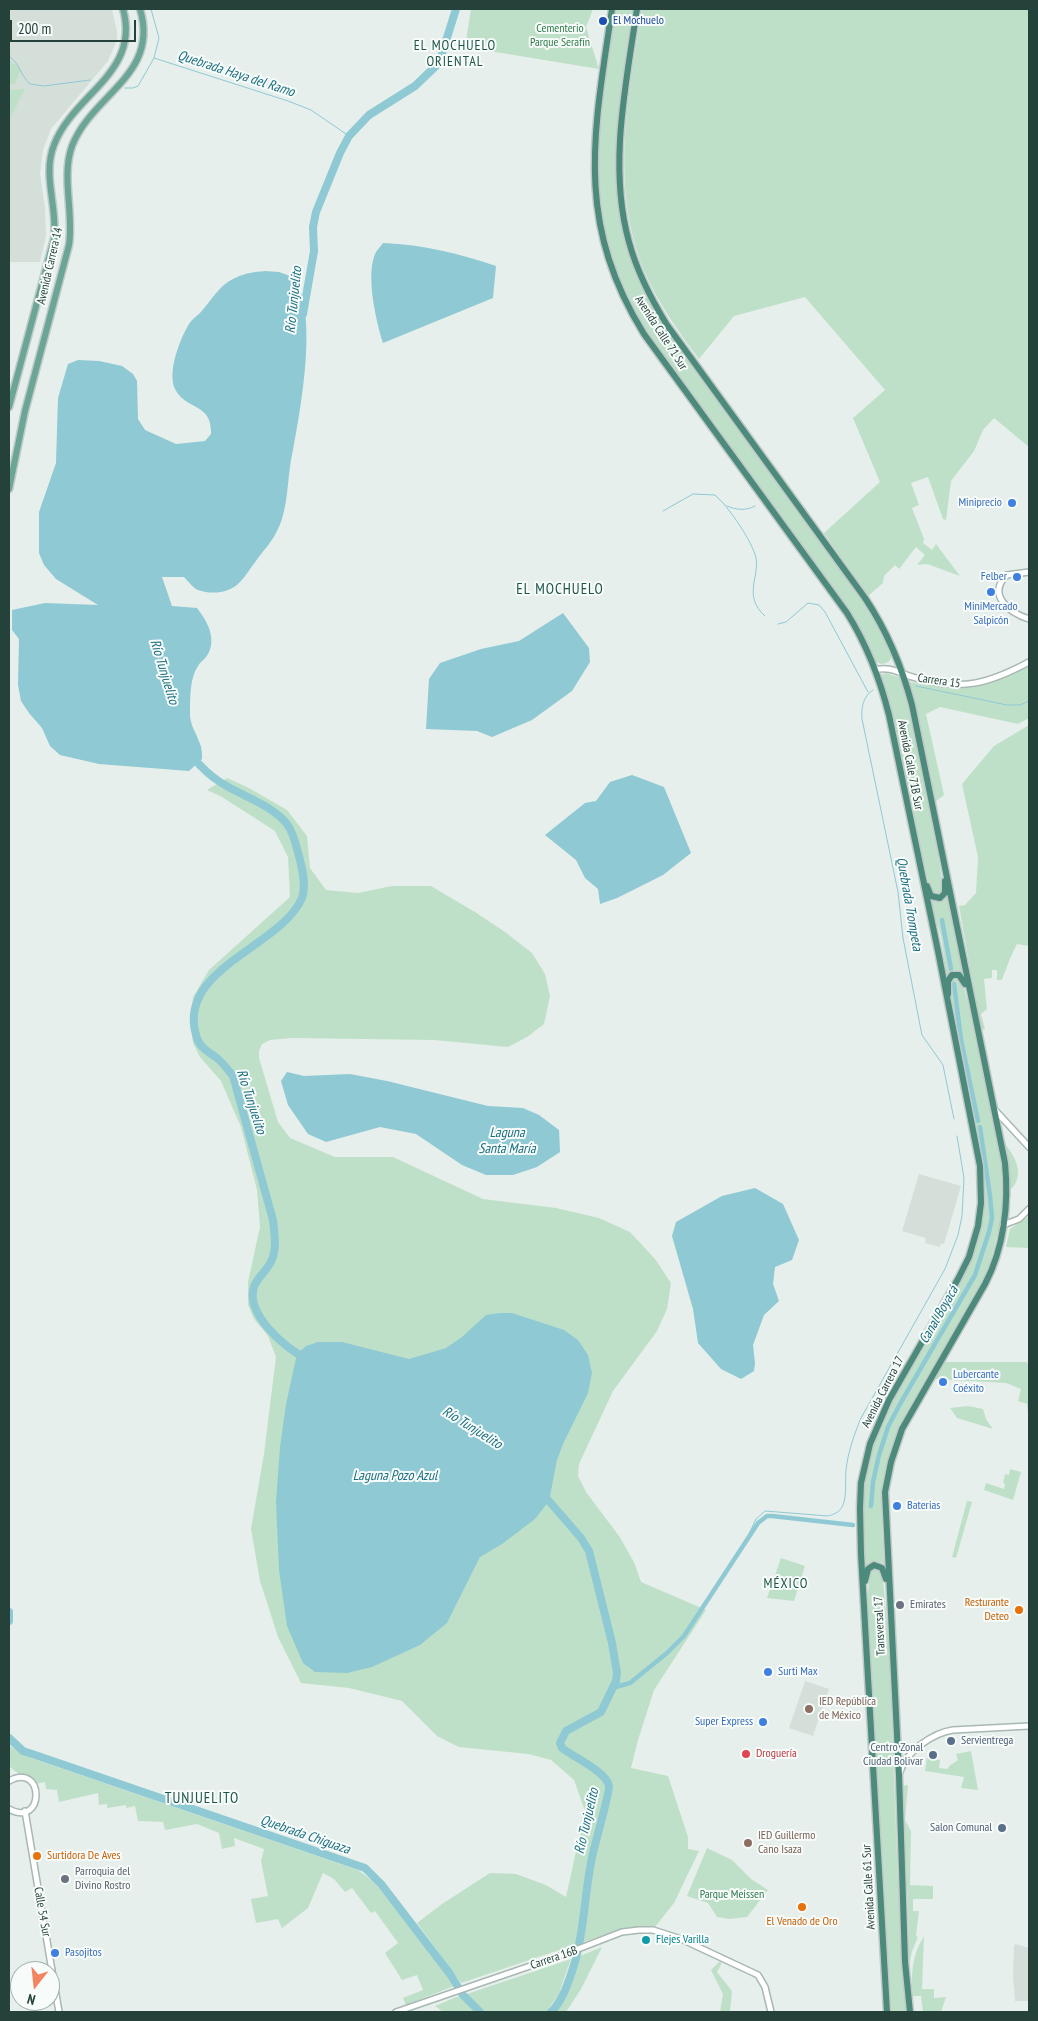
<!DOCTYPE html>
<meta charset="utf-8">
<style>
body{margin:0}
#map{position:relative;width:1038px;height:2021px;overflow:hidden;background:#e6efeb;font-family:"PT Sans Narrow",sans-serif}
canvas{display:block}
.frame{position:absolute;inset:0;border:10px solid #24423a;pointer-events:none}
.north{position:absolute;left:10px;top:1961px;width:50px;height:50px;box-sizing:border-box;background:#f7fbf9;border:1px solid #a3b1ad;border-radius:50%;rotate:196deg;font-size:14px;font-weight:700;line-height:20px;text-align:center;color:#24423a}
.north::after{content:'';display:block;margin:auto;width:18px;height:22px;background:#f4845f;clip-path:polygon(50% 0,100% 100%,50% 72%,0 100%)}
.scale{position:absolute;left:10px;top:20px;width:126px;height:22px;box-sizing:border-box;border:2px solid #24423a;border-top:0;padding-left:6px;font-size:15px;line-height:18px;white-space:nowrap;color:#24423a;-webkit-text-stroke:4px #f7fbf9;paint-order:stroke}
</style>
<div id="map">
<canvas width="1038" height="2021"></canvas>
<div class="frame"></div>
<div class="north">N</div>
<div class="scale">200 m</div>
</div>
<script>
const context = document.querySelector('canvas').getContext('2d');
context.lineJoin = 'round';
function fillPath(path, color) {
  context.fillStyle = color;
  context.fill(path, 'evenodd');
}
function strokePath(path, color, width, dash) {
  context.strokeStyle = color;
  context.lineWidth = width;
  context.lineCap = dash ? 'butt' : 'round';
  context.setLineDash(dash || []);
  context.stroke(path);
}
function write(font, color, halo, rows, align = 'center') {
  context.font = font + ' "PT Sans Narrow",sans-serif';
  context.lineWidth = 4;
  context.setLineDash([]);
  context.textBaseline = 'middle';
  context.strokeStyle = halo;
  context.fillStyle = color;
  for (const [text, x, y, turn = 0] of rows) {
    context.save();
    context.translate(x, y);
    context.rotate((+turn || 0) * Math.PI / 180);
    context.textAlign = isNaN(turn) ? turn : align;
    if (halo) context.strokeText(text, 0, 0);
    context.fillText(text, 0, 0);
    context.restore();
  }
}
const built = new Path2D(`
 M9,9H112L117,32V40L108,61L51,129L43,150L40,174L45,208L46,236L40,262H9Z
 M919,1174L961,1186L944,1244L941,1243L940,1247L925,1243L926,1238L902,1231Z
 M805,1681L829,1689L813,1736L789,1728Z
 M1016,1944L1029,1948V2001H1015L1013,1976L1014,1946Z`);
const green = new Path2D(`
 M471,9H593L586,27L599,69L465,47Z
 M616,9H635L618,120L616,154L619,208L634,266L643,287L861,596C868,608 894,645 891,658C889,663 886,663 881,664L875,661L862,634L838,595L650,338C643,326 635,314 629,301C606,255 595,201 597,149C599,102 609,55 616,9Z
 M642,9H1029V447L994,418L983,430L974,451L951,481L946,520L943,519L928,477L911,483L919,505L912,508L924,539L923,543L932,550L936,544L960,576L927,564L917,565L925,555L916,547L899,569L895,565L884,576L883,583L868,596L824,533L880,482L853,418L885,390L805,297L734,316L699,359C680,334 661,307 648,279C608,193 628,98 642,9Z
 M9,60L21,69L15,84H9Z
 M25,89L9,121V90Z
 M1029,665V718L1018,724L940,707L926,714L944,795L935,802L909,682C922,683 935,686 948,688C977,691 1004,678 1029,665Z
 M886,673L901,678L905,691L935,835L943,887L939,896L933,895L930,889L880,675Z
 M1029,725V946L1017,944C1010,958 1007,966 1002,980H997V970H992V978L984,979L987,1009L981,1014L985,1029L981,1030L959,906L965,905L976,893L978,857L962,784L994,746Z
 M227,778L247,787L287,810L307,836L310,868L326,890L358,893L392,886H431L475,912L505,932L532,953L545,974L550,996L544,1024L527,1037L508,1047L434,1040L292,1038L270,1040L262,1044L259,1051V1058L278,1122L290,1138L335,1157H393L483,1199L556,1208L599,1218L630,1232L655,1259L671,1283L667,1309L657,1331L613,1391L579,1464L578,1476L586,1492L619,1536L634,1562L641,1582L706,1610L654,1690L638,1740L631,1768L668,1776L688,1837V1849L699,1851L674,1903L655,1927H630L619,1930L461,1983L417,1923L442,1904L490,1873L516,1874L546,1885L566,1897L585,1811L574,1780L551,1760L528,1754L459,1747L437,1736L402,1701L349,1688L301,1683L278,1637L260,1581L251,1529L264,1454L276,1357L268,1336L254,1319L248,1305V1282L260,1227L257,1190L241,1127L221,1081L200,1057L193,1043L191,1022L193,997L209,970L290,897L288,857L275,831L222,797L207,790Z
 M948,895L963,973L953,972L947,977L941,936L930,900L942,902Z
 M958,976L962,981L970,1011L1000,1156L1003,1191L1000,1224L987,1274L906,1413C896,1434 888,1456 884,1479C880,1506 883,1536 884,1563L873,1561L864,1567L862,1508L864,1484L873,1442L888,1408L972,1256L983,1214L984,1189L954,1026C954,1012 948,990 953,978Z
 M1004,1143C1015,1155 1026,1176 1010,1190Z
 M1029,1216V1248L1006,1247L1010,1229Z
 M944,1362H1027L1029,1368V1421L1027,1404L1018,1401L1021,1389L1006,1383L934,1379Z
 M968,1406L983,1409L986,1419L993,1429L957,1418L950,1408Z
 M1010,1469L1021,1472L1013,1500L984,1490L986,1483L1004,1489L1005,1484L1003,1483L1005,1474L1009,1475Z
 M967,1501L972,1502L956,1558L952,1557Z
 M781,1558L805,1566L794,1601L767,1598Z
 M874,1569L881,1571L883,1579L889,1645L898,1883L907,2012H890L867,1605L870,1571Z
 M9,1745L20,1753L31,1758L358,1870L374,1882L439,1964L454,1986L406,2005L403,1998L423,1990L417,1975L402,1980L385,1953L398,1943L375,1911L371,1913L352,1888L345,1892L334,1879L323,1873L308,1908L282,1928L278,1919L256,1923L251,1899L268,1896L261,1861L264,1849L234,1838L235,1846L222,1849L219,1833L197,1824L165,1830L163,1822L138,1821L135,1806L126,1808V1805L107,1808V1804L99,1805L98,1793L59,1802L57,1790L46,1789L45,1782L35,1784C26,1777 17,1774 9,1766Z
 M971,1751L978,1790L961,1788L964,1777L925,1771L927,1758L940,1760L939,1768L948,1769L949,1766L958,1760L956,1754Z
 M908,1785L905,1820L911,1831L910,1885L933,1886V1899H913V1911H919L916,1936L918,1937L912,1951L909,1966L908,1905L902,1786Z
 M707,1848L732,1860L751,1879L768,1890L747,1917L729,1919L717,1917L708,1903L687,1896Z
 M924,1936L922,1989H934V1998L946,1997L941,2012H923L921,1996H912C911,1974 912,1955 924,1936Z
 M602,1947L581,1989L566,2012H556L566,1996L580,1956Z
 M571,1959L558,1996L546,2012H484L467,1994Z
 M719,1962L722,1963L717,1972L732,1991L730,2012H720L723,1994L711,1970Z
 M459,1996L475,2012H443L435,2006Z`);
const water = new Path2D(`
 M383,243C425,245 457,253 496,266L493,298L383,343C376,321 365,273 376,252C378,249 381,246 383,243Z
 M265,271L279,272L293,277C321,314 298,422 290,467C287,488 287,514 276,533C271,543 262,552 256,561C250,568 246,576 240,582C230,593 212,595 198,590C193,588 188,581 184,577H162L172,606L197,608C208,622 218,641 206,657C204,660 200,662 198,666C190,677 190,697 190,711C189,724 196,732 200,744C202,748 202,754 202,759L189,771L99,764L60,755L50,746L42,728L29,713L21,701L18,685L19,639L12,630V610L45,603L98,605L56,579L44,565L39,553V512L56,463L58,398L68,364L78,360L99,361L122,366L133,374L137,381L138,419L145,430L176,444L205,441L211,434C212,402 186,411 175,389C167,372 180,339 189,324C192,319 197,316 200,313C212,300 219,285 235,278C245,273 255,272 265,271Z
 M563,613L589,648L590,662L572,691L532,720L492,737L477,731L426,729L429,679L440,663L481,649L519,641Z
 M632,775L664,787L691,853L663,875L617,898L600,904L598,889L585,878L576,860L545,835L585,803L596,801L610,782Z
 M287,1072L304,1076L350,1074L387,1081L488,1106L523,1108L539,1115L559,1130L560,1152L537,1167L513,1175H486L462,1165L416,1134L380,1127L326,1142L308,1134L288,1105L281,1081Z
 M755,1188L783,1204L799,1240L792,1260L775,1267L773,1284L779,1301L764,1315L753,1345L755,1363L754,1371L741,1379L721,1369L698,1343L693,1309L672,1236L676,1222L722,1196Z
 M500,1313H512L564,1330L578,1340L588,1355L592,1373L588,1393L563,1444L557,1460L549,1501L535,1519L502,1544L480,1557L447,1623L420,1645L372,1667L347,1673L315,1672L303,1663L287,1626L279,1570L276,1502L280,1447L286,1404L297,1354L306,1346L318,1342H342L409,1359L446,1348L462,1337L486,1315Z`);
const stream = new Path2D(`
 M151,9L159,38L154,58
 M9,56C21,65 20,75 30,84L44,86L90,80
 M125,88H133L138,86L154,58L288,101L311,110L349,136
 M724,504C736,519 748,536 755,554C762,575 741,595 765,616
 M727,506C736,510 746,511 755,506
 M663,511L693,494L715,495L724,504
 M778,624L786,622L808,603L819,605L825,612L868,692
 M916,686L1007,705H1020L1029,701
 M873,690C863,696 861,708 862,719L898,892L903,938L920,1025L922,1035L943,1065L954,1119
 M742,1549L756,1519L765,1511L828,1516C835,1514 840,1512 843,1505C847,1495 845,1481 846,1470C848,1452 854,1435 861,1418L945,1269L958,1235L962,1216L964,1178L957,1136`);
const canal = new Path2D(`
 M942,920L951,969
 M954,984L961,1040L978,1121
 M871,1506L873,1482L879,1455L888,1427L900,1404L975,1275L989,1232L992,1218L990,1196L980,1127
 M612,1688L630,1683L667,1653L684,1636L758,1523L767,1516H772L853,1525`);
const river = new Path2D(`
 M303,314L314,251L313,227L316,212L340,153L349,136L369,115L415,86L439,63L456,9
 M192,756C200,766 209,775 220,782C241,796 271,804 287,824C294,833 297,849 300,860C303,872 306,886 302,898C281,947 177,968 196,1035C199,1048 208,1051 218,1059C224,1064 228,1070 233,1076L273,1220C275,1238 278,1254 267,1268C263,1274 256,1280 254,1287C245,1313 285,1349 306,1358
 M542,1493L581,1538L589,1551L612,1643L617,1673L616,1681L601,1712L566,1731L560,1743L562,1748C573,1757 606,1771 609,1786C610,1790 597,1837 595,1845C584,1884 586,1927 574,1965C569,1980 563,2001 551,2012
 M9,1612V1621
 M9,1738L23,1751L38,1756L365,1868L381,1884L450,1974L463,1995L480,2012`);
const tertiary = new Path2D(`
 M1029,572L1007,575C986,595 1010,613 1029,619
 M875,670C889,665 903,675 916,678C962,691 988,684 1029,662
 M994,1109L1029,1147
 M1003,1225L1019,1219L1029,1209
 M900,1772C906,1751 933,1733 953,1730L1029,1726
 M9,1781C45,1761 45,1829 9,1809
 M25,1811L59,2012
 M396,2012L565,1954L622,1932L639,1930H653L681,1939L758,1975L765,1987L771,2012`);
const primary = new Path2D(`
 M9,407L54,239C58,208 42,175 54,145C73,94 141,73 123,9
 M9,489L25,411L69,245C74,213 61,177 72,146C92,94 160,75 140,9`);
const trunk = new Path2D(`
 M612,9C594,132 574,221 644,334L847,613C867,645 880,679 889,715L938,951L980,1166L981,1203L978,1226L969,1257L958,1279L889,1400L870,1444L861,1483L860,1508L861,1554L887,2012
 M637,9C626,84 608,167 629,242C637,272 651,299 667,325L865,598C887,631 902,667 912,705L1005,1163C1009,1204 1004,1248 985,1284L902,1429L891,1462L885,1492L899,1775L905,1962L910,2012
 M927,886L931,896L940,898L945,893V881
 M948,994V981L952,975H959L965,984
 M865,1581L868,1569L874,1565L882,1568L886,1579`);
const markers = [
 [603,21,5,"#1a4fb4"],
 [1012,503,5,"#3f7fe0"],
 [1017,577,5,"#3f7fe0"],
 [991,592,5,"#3f7fe0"],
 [943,1382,5,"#3f7fe0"],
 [897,1506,5,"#3f7fe0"],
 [900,1605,5,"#6b7280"],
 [1019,1610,5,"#e8710a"],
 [768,1672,5,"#3f7fe0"],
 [809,1709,5,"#8d6e63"],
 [763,1722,5,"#3f7fe0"],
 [951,1741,5,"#5c6f8a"],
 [746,1754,5,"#e0444e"],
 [933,1755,5,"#5c6f8a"],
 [1002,1828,5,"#5c6f8a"],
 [748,1843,5,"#8d6e63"],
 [37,1856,5,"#e8710a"],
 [65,1879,5,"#6b7280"],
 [802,1907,5,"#e8710a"],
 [646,1940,5,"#0f9aa8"],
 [55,1953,5,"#3f7fe0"]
];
const transitNames = [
 ["El Mochuelo",613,21]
];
const parkNames = [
 ["Cementerio",560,29],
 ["Parque Serafín",560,43],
 ["Parque Meissen",732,1895]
];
const streetNames = [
 ["Avenida Carrera 14",50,266,-77],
 ["Avenida Calle 71 Sur",661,333,57],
 ["Carrera 15",939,681,8],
 ["Avenida Calle 71B Sur",910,765,79],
 ["Avenida Carrera 17",883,1392,-63],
 ["Transversal 17",880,1626,-93],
 ["Avenida Calle 61 Sur",869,1887,-93],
 ["Calle 54 Sur",42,1912,80],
 ["Carrera 16B",554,1958,-19]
];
const shopNames = [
 ["Miniprecio",1002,503,"right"],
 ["Felber",1007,577,"right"],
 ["MiniMercado",991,607,"center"],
 ["Salpicón",991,621,"center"],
 ["Lubercante",953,1375],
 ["Coéxito",953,1389],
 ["Baterias",907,1506],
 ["Surti Max",778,1672],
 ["Super Express",753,1722,"right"],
 ["Pasojitos",65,1953]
];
const foodNames = [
 ["Resturante",1009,1603],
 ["Deteo",1009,1617],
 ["Surtidora De Aves",47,1856,"left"],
 ["El Venado de Oro",802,1922,"center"]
];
const worshipNames = [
 ["Emirates",910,1605],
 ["Parroquia del",75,1872],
 ["Divino Rostro",75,1886]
];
const educationNames = [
 ["IED República",819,1702],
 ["de México",819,1716],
 ["IED Guillermo",758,1836],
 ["Cano Isaza",758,1850]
];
const serviceNames = [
 ["Servientrega",961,1741,"left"],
 ["Centro Zonal",923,1748],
 ["Ciudad Bolivar",923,1762],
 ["Salon Comunal",992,1828]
];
const healthNames = [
 ["Droguería",756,1754]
];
const cultureNames = [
 ["Flejes Varilla",656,1940]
];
const neighbourhoodNames = [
 ["EL MOCHUELO",455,46],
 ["ORIENTAL",455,62],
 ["MÉXICO",786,1584]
];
const waterNames = [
 ["Quebrada Haya del Ramo",236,74,18],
 ["Río Tunjuelito",294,300,-84],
 ["Río Tunjuelito",164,672,73],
 ["Quebrada Trompeta",909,904,80],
 ["Río Tunjuelito",251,1102,72],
 ["Laguna",507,1133],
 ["Santa María",507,1149],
 ["Canal Boyacá",939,1315,-60],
 ["Río Tunjuelito",472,1428,32],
 ["Laguna Pozo Azul",395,1476],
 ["Río Tunjuelito",587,1821,-77],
 ["Quebrada Chiguaza",305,1835,19]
];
const quarterNames = [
 ["EL MOCHUELO",560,590],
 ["TUNJUELITO",202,1799]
];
fillPath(built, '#d4dfda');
fillPath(green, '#bfe0c8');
fillPath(water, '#8ec9d4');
strokePath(stream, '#8ec9d4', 1);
strokePath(canal, '#8ec9d4', 4.5);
strokePath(river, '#8ec9d4', 8);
strokePath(tertiary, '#a8b8b2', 8);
strokePath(primary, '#c2cac8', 9);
strokePath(trunk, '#c2cac8', 9);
strokePath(tertiary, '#fff', 5);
strokePath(primary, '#6aa596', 6);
strokePath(trunk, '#4c8a7c', 6);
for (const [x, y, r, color] of markers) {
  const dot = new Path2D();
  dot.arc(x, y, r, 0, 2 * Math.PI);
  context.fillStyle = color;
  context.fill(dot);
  strokePath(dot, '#f7fbf9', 2);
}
write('12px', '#164399', '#f7fbf9', transitNames, 'left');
write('12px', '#2d7a4b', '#f7fbf9', parkNames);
write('12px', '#24423a', '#f7fbf9', streetNames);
write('12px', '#366cbe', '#f7fbf9', shopNames, 'left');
write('12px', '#c56008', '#f7fbf9', foodNames, 'right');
write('12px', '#5b616d', '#f7fbf9', worshipNames, 'left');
write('12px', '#785e54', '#f7fbf9', educationNames, 'left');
write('12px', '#4e5e75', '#f7fbf9', serviceNames, 'right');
write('12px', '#be3a42', '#f7fbf9', healthNames, 'left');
write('12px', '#0d838f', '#f7fbf9', cultureNames, 'left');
context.letterSpacing = '1px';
write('14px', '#1f5548', '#f7fbf9', neighbourhoodNames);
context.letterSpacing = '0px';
write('italic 14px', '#1c6f80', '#f7fbf9', waterNames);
context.letterSpacing = '1px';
write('15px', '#1f5548', '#f7fbf9', quarterNames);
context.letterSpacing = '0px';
</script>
